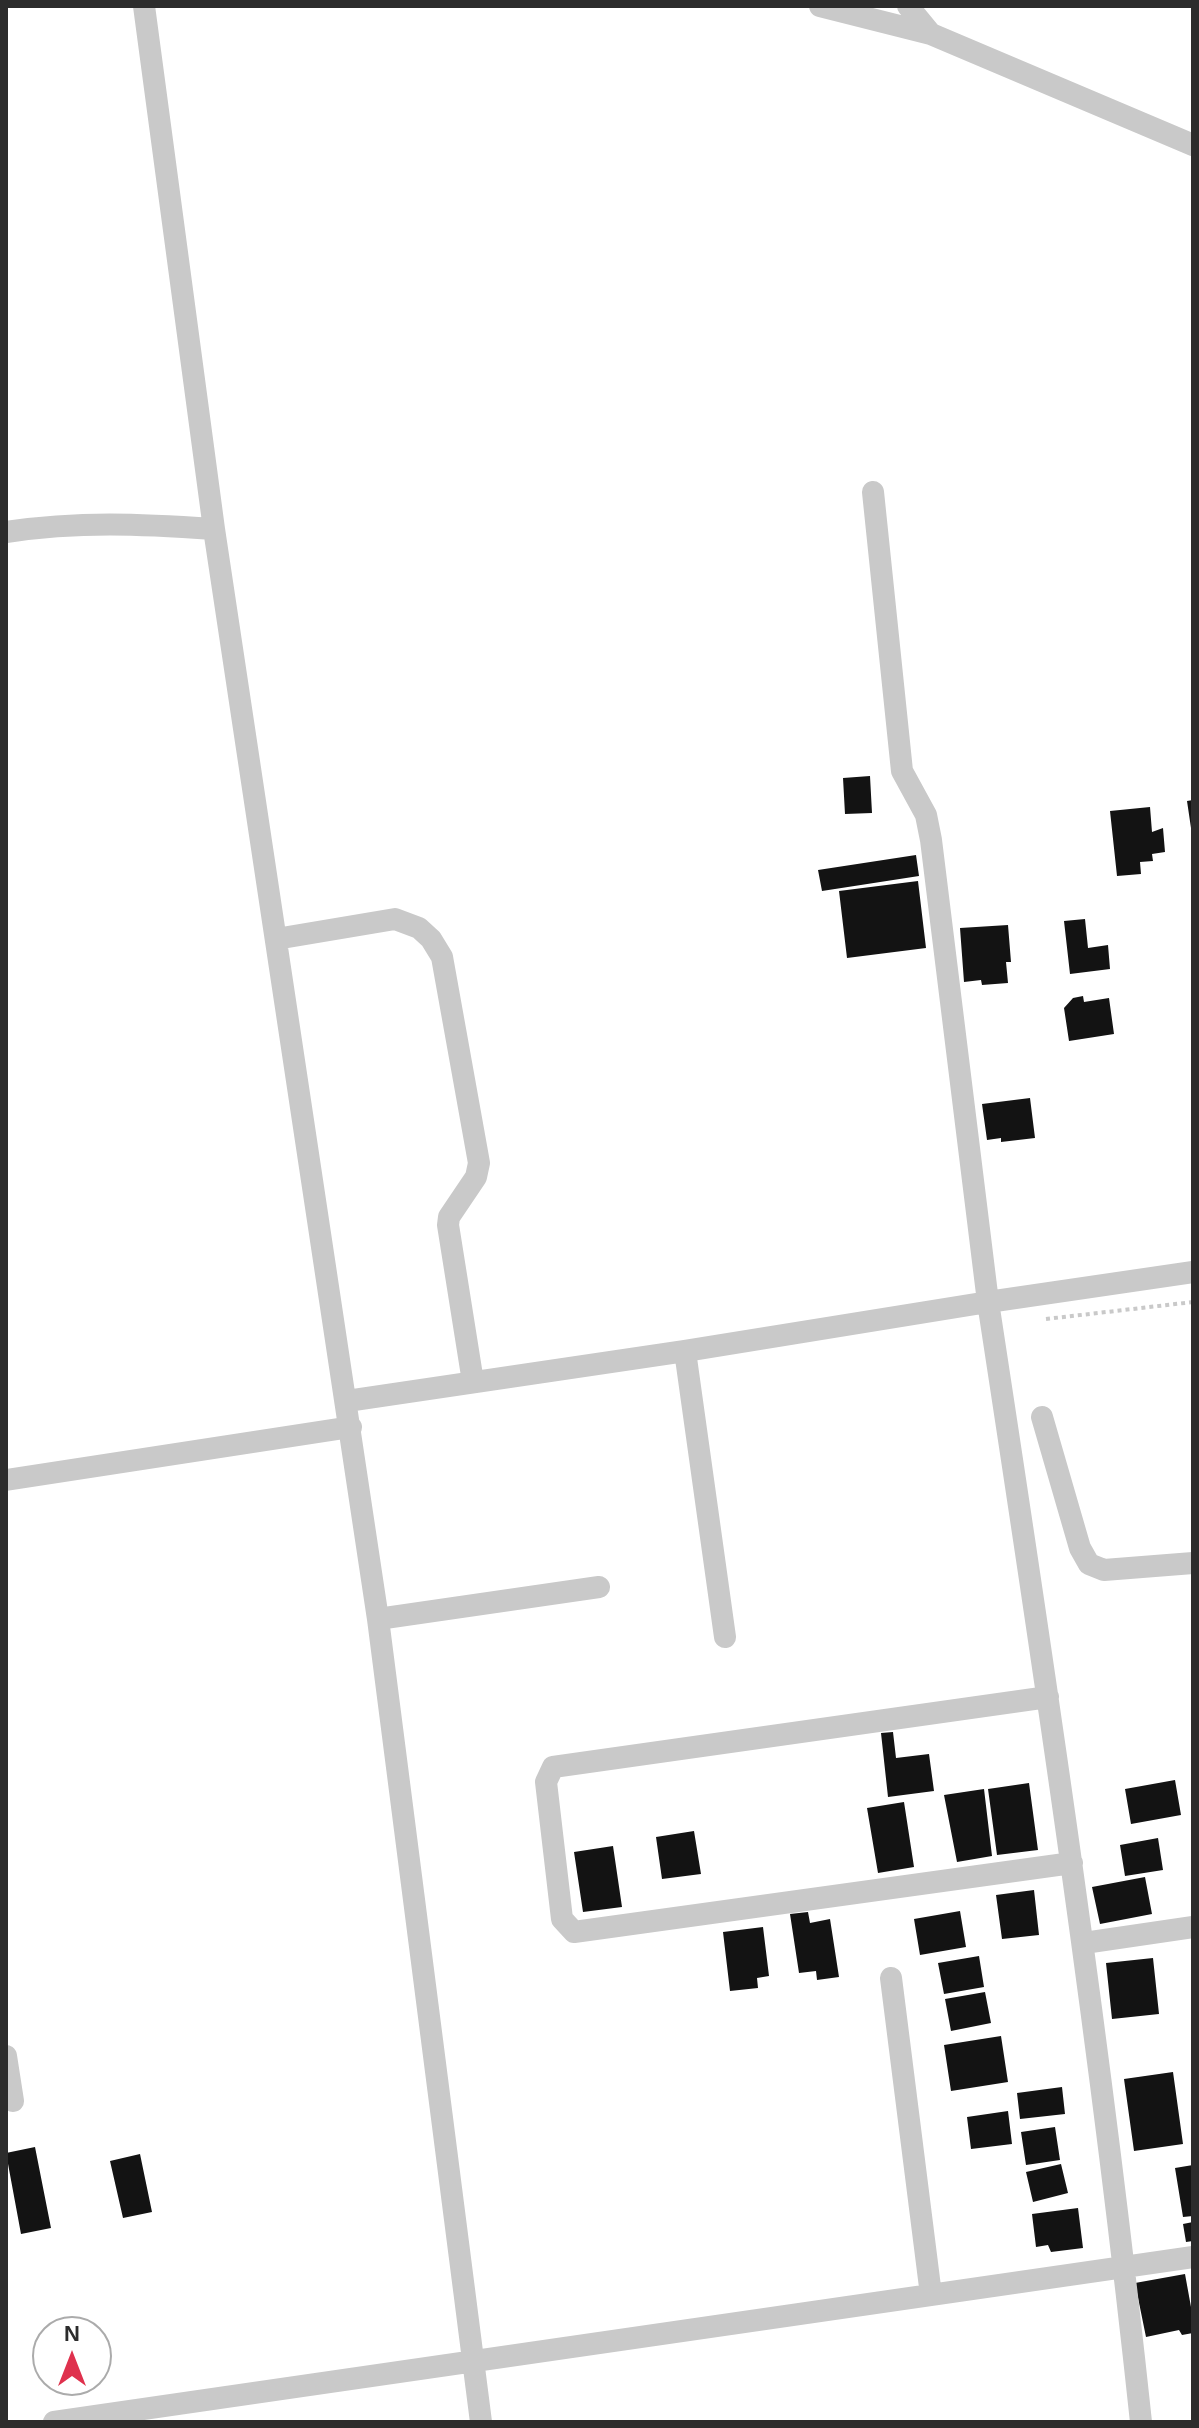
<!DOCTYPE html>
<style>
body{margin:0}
#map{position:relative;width:1199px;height:2428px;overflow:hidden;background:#fff;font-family:Arial,sans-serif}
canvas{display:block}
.frame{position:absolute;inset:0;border:8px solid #2c2c2c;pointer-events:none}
.north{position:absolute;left:32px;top:2316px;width:80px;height:80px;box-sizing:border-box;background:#fff;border:2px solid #ababab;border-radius:50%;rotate:0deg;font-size:22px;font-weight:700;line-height:32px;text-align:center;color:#2c2c2c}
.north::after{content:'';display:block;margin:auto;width:28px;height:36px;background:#df314d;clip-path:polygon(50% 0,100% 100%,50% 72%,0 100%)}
</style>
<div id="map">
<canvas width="1199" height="2428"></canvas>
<div class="frame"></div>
<div class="north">N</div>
</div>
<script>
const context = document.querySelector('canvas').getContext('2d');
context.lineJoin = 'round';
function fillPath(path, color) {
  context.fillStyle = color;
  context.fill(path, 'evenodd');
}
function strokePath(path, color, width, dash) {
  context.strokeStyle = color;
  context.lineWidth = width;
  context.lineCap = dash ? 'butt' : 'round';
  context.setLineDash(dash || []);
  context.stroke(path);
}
const building = new Path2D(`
 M870,776L872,813L845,814L843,778Z
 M1193,800V827L1191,828L1187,801Z
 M1150,807L1152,832L1163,828L1165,852L1152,854L1153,861L1140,862L1141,874L1117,876L1110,811Z
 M916,855L919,876L822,891L818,870Z
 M918,881L926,948L847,958L839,891Z
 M1085,919L1088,948L1108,945L1110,969L1070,974L1064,921Z
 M1008,925L1011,962H1006L1008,983L982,985L981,980L964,982L960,928Z
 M1083,996L1084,1002L1109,998L1114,1034L1069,1041L1064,1008L1073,998Z
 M1030,1098L1035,1138L1001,1142V1138L987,1140L982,1104Z
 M893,1732L896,1758L929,1754L934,1791L888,1797L881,1733Z
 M1175,1780L1181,1815L1131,1824L1125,1789Z
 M1029,1783L1038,1850L997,1855L988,1789Z
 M984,1789L992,1856L957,1862L944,1795Z
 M904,1802L914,1867L878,1873L867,1808Z
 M694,1831L701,1874L662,1879L656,1837Z
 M1158,1838L1163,1870L1125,1876L1120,1845Z
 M613,1846L622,1907L583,1912L574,1852Z
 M1145,1877L1152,1914L1100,1924L1092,1887Z
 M1034,1890L1039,1935L1002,1939L996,1895Z
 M960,1911L966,1947L920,1955L914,1919Z
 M808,1912L810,1923L830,1919L839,1977L817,1980L816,1971L799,1973L790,1914Z
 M763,1927L769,1976L757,1978L758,1988L730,1991L723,1932Z
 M979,1956L984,1987L944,1994L938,1963Z
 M1153,1958L1159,2014L1112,2019L1106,1963Z
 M985,1992L991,2023L951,2031L945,1999Z
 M1001,2036L1008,2082L951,2091L944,2045Z
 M1173,2072L1183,2144L1134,2151L1124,2079Z
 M1062,2087L1065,2114L1020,2119L1017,2093Z
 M1008,2111L1012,2144L971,2149L967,2117Z
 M1055,2127L1060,2160L1026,2165L1021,2132Z
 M35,2147L51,2228L21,2234L6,2153Z
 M140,2154L152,2212L123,2218L110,2161Z
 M1061,2164L1068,2193L1033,2202L1026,2172Z
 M1193,2165V2216L1183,2217L1175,2168Z
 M1078,2208L1083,2248L1051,2252L1048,2245L1036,2247L1032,2214Z
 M1193,2222V2241L1186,2242L1183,2224Z
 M1185,2274L1193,2318V2333L1182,2335L1179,2330L1146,2337L1135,2283Z`);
const path = new Path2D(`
 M1046,1319L1193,1302`);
const minor = new Path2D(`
 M144,6L214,529L378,1619L481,2422
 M820,6L931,34L1193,145
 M908,6L931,34
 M873,492L902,771L926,815L931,840L988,1302L1193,1272
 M6,532C79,521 141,524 214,529
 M276,939L395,919L419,928L431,939L442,957L479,1163L476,1177L449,1217L448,1225L473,1382
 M685,1351L725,1637
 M347,1401L685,1351L988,1302C1045,1674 1101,2047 1141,2422
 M1042,1417L1080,1548L1089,1564L1104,1570L1193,1563
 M6,1480L351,1427
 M378,1619L599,1587
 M1048,1697L553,1767L546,1782L562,1919L574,1932L1072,1863
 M1084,1943L1193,1927
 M891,1978L931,2295
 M6,2056L13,2101
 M54,2422L1193,2257`);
fillPath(building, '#131313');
strokePath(path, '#c9c9c9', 4, [4, 4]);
strokePath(minor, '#c9c9c9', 22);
</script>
